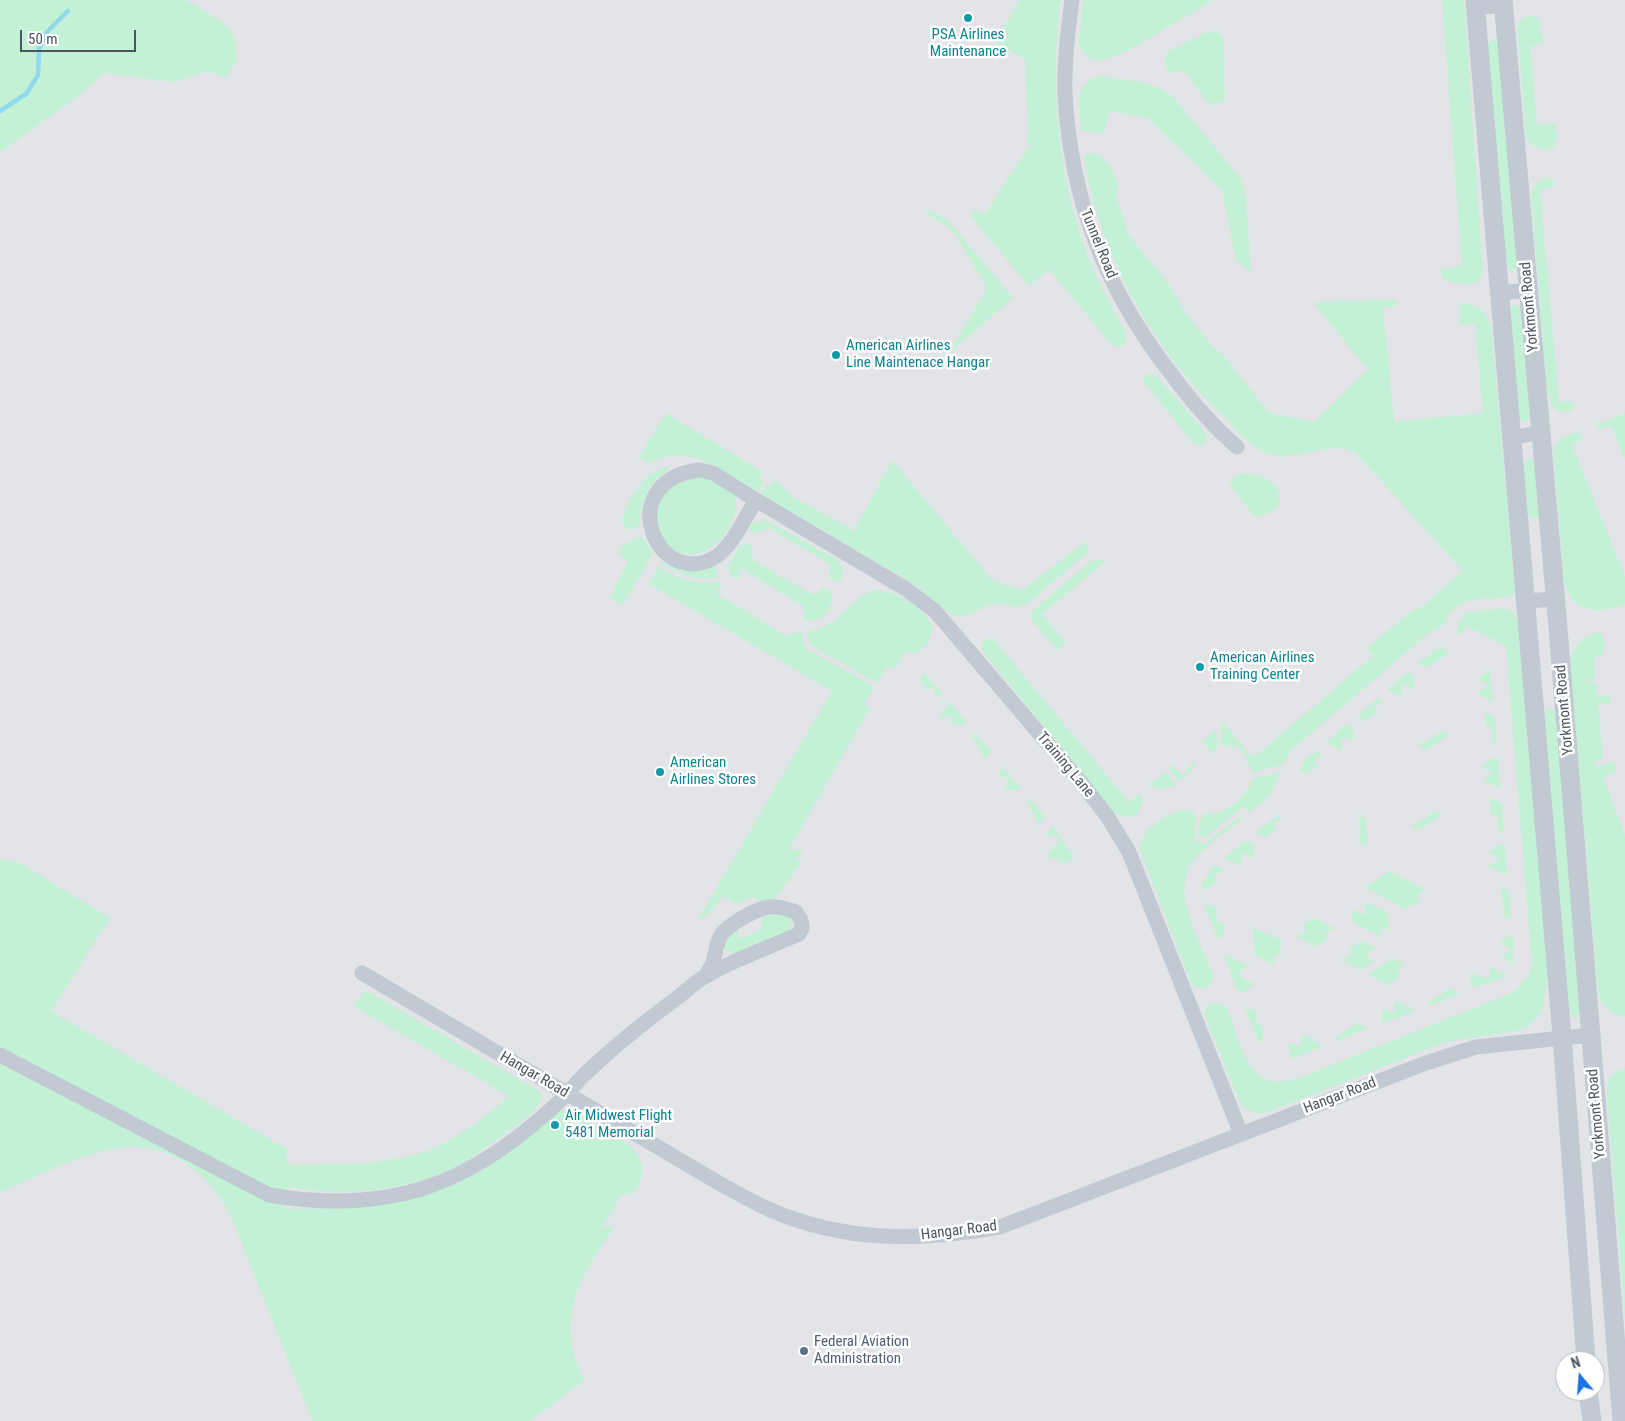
<!DOCTYPE html>
<style>
body{margin:0}
#map{position:relative;width:1625px;height:1421px;overflow:hidden;background:#f5f3f3;font-family:"Roboto Condensed",sans-serif}
canvas{display:block}
.north{position:absolute;left:1555px;top:1351px;width:50px;height:50px;box-sizing:border-box;background:#fff;border:1px solid #b7bbc0;border-radius:50%;rotate:342deg;font-size:14px;font-weight:700;line-height:20px;text-align:center;color:#4a5661}
.north::after{content:'';display:block;margin:auto;width:18px;height:22px;background:#1a73e8;clip-path:polygon(50% 0,100% 100%,50% 72%,0 100%)}
.scale{position:absolute;left:20px;top:30px;width:116px;height:22px;box-sizing:border-box;border:2px solid #4a5661;border-top:0;padding-left:6px;font-size:15px;line-height:18px;white-space:nowrap;color:#4a5661;-webkit-text-stroke:4px #fff;paint-order:stroke}
</style>
<div id="map">
<canvas width="1625" height="1421"></canvas>
<div class="north">N</div>
<div class="scale">50 m</div>
</div>
<script>
const context = document.querySelector('canvas').getContext('2d');
context.lineJoin = 'round';
function fillPath(path, color) {
  context.fillStyle = color;
  context.fill(path, 'evenodd');
}
function strokePath(path, color, width, dash) {
  context.strokeStyle = color;
  context.lineWidth = width;
  context.lineCap = dash ? 'butt' : 'round';
  context.setLineDash(dash || []);
  context.stroke(path);
}
function write(font, color, halo, rows, align = 'center') {
  context.font = font + ' "Roboto Condensed",sans-serif';
  context.lineWidth = 5;
  context.setLineDash([]);
  context.textBaseline = 'middle';
  context.strokeStyle = halo;
  context.fillStyle = color;
  for (const [text, x, y, turn = 0] of rows) {
    context.save();
    context.translate(x, y);
    context.rotate((+turn || 0) * Math.PI / 180);
    context.textAlign = isNaN(turn) ? turn : align;
    if (halo) context.strokeText(text, 0, 0);
    context.fillText(text, 0, 0);
    context.restore();
  }
}
const airport = new Path2D(`
 M0,0H1625V1421H0ZM1565,1361H1595V1391H1565Z`);
const green = new Path2D(`
 M0,0H186L218,19L228,27L234,37L236,49V62L226,78L212,72L201,73L173,82L104,73L77,97L0,152Z
 M1020,0H1060C1051,90 1056,181 1092,266C1101,289 1115,311 1126,334V342L1123,346L1116,347L1111,344L1049,269L1029,286L971,216L974,209L985,214L1030,145L1026,142L1028,137L1025,59L995,42Z
 M1083,0H1213L1128,51L1101,61L1091,59L1084,54L1079,43Z
 M1442,0H1464L1483,272L1478,282C1468,285 1451,284 1442,278L1441,269L1462,265Z
 M1536,16L1540,21L1543,43L1530,47L1537,125L1555,123L1558,138L1553,149C1541,152 1529,147 1526,135L1517,27C1520,17 1526,16 1536,16Z
 M1216,31L1222,35L1224,42L1225,96L1222,102L1210,105L1184,71L1170,73C1164,66 1164,61 1167,52L1207,32Z
 M1491,39L1499,41L1518,263L1516,268L1509,272L1506,269L1487,46Z
 M1097,76C1125,80 1154,79 1175,99L1241,179L1246,198L1251,272L1236,261L1222,190L1148,118L1109,111L1104,133L1081,131C1080,108 1072,87 1097,76Z
 M1088,153H1094L1102,157L1114,172L1118,185L1116,195L1128,234L1170,286L1185,312L1212,346L1227,359L1269,413L1314,422L1368,370L1313,302L1395,300L1398,303L1395,306L1383,308L1394,422L1483,413L1475,324L1460,325V303C1477,304 1485,308 1491,325L1515,593L1510,597C1496,599 1472,597 1459,605C1443,615 1453,624 1429,633L1290,751L1282,765L1252,772L1245,755L1239,747L1221,745V726L1224,723L1253,758L1373,656L1367,648L1415,608L1418,610L1463,571L1357,454C1325,436 1298,468 1262,451C1248,444 1236,429 1225,418C1153,349 1100,257 1084,157Z
 M1547,177L1554,181V186L1540,190L1559,402L1572,401L1574,407L1572,411L1559,412L1552,405L1547,391L1531,194L1537,182Z
 M929,209L949,221L1013,298L949,353L987,288L956,235L947,226L926,213Z
 M1516,304L1522,310L1530,418L1524,422L1519,418L1510,311L1511,306Z
 M1150,374L1156,376L1202,428L1206,436L1204,446L1194,444L1143,381L1145,375Z
 M666,413L763,472L759,479L764,482L758,492C719,469 694,443 648,463L639,457Z
 M1625,413V459L1611,426L1598,429L1596,425Z
 M1578,431L1583,439L1572,445L1625,577V605C1598,614 1571,614 1564,580L1553,450L1561,438Z
 M1529,458L1534,460L1539,514L1537,518L1533,519L1528,514L1523,464Z
 M892,460L992,580L1022,590L1086,541L1088,545L1086,554L1027,604L1016,608C983,592 978,624 951,614L914,584L761,494L767,484L771,486L775,479L792,496L854,531Z
 M670,465C668,472 661,475 656,480C644,492 640,508 640,525L630,530L625,528C616,516 636,489 645,479C652,472 661,468 670,465Z
 M1241,474C1284,470 1296,516 1254,516L1230,485L1233,477Z
 M701,477C711,479 725,483 732,491C749,512 707,580 666,544C650,529 656,498 672,487C679,481 692,480 701,477Z
 M765,520L834,558L841,564L843,580L836,581L829,578L830,564L769,528L757,534L749,530L750,524Z
 M639,537L643,538L653,553L623,605L610,597L628,561L621,556L619,551L622,545Z
 M749,543L751,545L752,559L813,595L824,588L831,592C835,608 822,626 804,619L803,606L741,568L739,579L731,576L728,567L740,546Z
 M1102,560L1105,562L1042,614L1066,643L1057,650L1032,620V611L1091,561Z
 M661,561C684,572 692,572 715,564L718,577C696,583 680,573 660,563Z
 M658,567C684,580 690,584 720,582L721,587L717,594L787,636L802,631L804,645L807,649L872,685L873,689L864,704L870,708L789,849L803,850L797,860L801,863L773,901L760,902L753,897L736,904L725,897L721,899L702,920L699,918L832,691L649,584Z
 M874,590C895,591 927,607 933,629L927,645L918,653L905,652L895,669L887,666L877,683L810,645L807,631C835,633 849,597 874,590Z
 M1505,608L1514,612L1518,623L1548,975L1543,1007L1537,1018L1529,1026L1519,1030L1446,1042L1268,1112C1254,1115 1246,1112 1238,1099L1205,1016V1010L1210,1004H1223L1228,1010C1235,1029 1245,1070 1264,1079C1273,1084 1286,1081 1296,1079L1515,992L1529,975L1532,963L1506,646L1467,626L1462,635L1457,633L1458,622L1466,612Z
 M1600,632C1605,637 1607,651 1601,656L1594,657L1595,679L1588,680L1589,683L1596,682L1597,696L1610,695L1611,703L1598,704L1603,759L1595,762L1597,767L1614,762L1616,772L1603,778L1625,835V1017C1609,1015 1602,1005 1598,991L1570,662C1573,645 1585,635 1600,632Z
 M989,638L994,640L1129,802L1140,793L1143,800L1138,814C1129,819 1124,818 1115,813L983,652L982,643Z
 M1439,647L1450,652L1426,668L1418,663Z
 M1490,670L1493,703L1477,693L1489,685L1477,679Z
 M1408,672L1413,674L1414,689L1401,684L1402,697L1387,690Z
 M924,673L942,693L938,698L932,687L927,690L920,679Z
 M1378,698L1383,701L1373,707L1377,712L1366,721L1357,716Z
 M950,702L966,722L965,725H952L953,717H939Z
 M1550,708L1555,710L1556,715L1580,1012L1575,1019L1572,1018L1569,1005L1544,713Z
 M1485,712L1495,716L1497,745L1493,744L1492,728L1486,726Z
 M1346,724L1353,728L1354,741L1347,738L1341,739L1342,751L1326,742Z
 M1216,730L1218,747L1212,753L1202,741Z
 M1442,731L1449,735L1425,751L1419,746Z
 M974,732L991,752L985,759L972,736Z
 M1316,751L1323,755L1314,760L1317,766L1306,774L1300,771L1303,762Z
 M1494,757L1498,759L1500,789L1483,780L1492,773L1482,766Z
 M1193,762L1196,766L1179,781L1169,769L1173,765L1183,775Z
 M1002,767L1019,786V790H1004L1009,781L1007,777H998Z
 M1166,772L1176,784C1167,791 1160,790 1149,785Z
 M1281,773L1269,797L1249,813L1243,807L1204,838L1198,836L1200,819L1204,814C1227,816 1245,798 1253,778Z
 M1028,797L1045,817L1039,826L1026,800Z
 M1490,797L1502,803L1504,833L1498,830L1497,815H1491Z
 M1183,810L1194,811L1196,818L1194,838L1202,845L1240,817H1245C1230,829 1211,841 1197,856C1167,889 1200,939 1213,974C1213,989 1201,993 1191,983L1139,847C1144,828 1165,814 1183,810Z
 M1435,811L1442,815L1417,830L1410,827Z
 M1278,815L1281,819L1273,824L1276,829L1265,837L1256,832Z
 M1359,815L1366,818L1368,847L1360,843Z
 M1053,826L1073,856L1068,864L1046,856L1059,842L1057,837H1046Z
 M1245,841L1253,844L1254,859L1242,852L1241,866L1224,858Z
 M1500,844L1505,846L1507,876L1488,866L1500,859L1488,852Z
 M4,860L18,862L110,918L51,1011L287,1149V1165C335,1164 391,1167 436,1147C463,1135 486,1116 509,1096L353,1006L364,992H369L539,1091L542,1096C538,1113 519,1123 506,1133C489,1145 473,1158 455,1167C402,1193 344,1196 286,1187L287,1209C359,1209 428,1207 489,1164C504,1154 550,1114 563,1110C576,1110 587,1120 598,1126C626,1142 654,1153 637,1191L621,1196L602,1228L615,1226C579,1278 554,1317 584,1380L530,1421H312C292,1369 272,1318 251,1267C241,1243 233,1214 218,1194C198,1166 160,1143 124,1147C82,1152 39,1176 0,1192V861Z
 M1213,866L1222,868L1223,871L1214,876L1217,882L1205,890L1201,886Z
 M1390,871L1426,890L1416,896L1420,901L1406,909L1364,887Z
 M1501,887L1509,890L1512,920L1504,916Z
 M1364,901L1387,912L1388,931L1380,927L1381,937L1353,923L1351,909L1367,915Z
 M1204,903L1216,907L1217,922L1224,924V938L1217,937Z
 M774,914L788,916L792,921L791,929L735,953L723,950L724,940L731,931L738,930V940L761,929L763,917Z
 M1315,918L1334,928L1325,934L1328,939L1316,947L1296,936L1307,931L1303,924Z
 M1253,927L1282,940L1280,954L1274,955V965L1255,955Z
 M1509,935L1513,936L1514,965L1502,956L1511,950L1500,942Z
 M1364,941L1375,948L1366,953L1373,962L1362,970L1342,960L1351,955L1349,948Z
 M1224,954L1249,966L1239,972L1242,978L1255,984L1244,992L1237,990Z
 M1393,958L1405,965L1396,971L1400,976L1388,985L1368,974Z
 M1490,966L1505,975V977L1477,987L1471,986L1470,972L1489,979Z
 M1451,988L1459,994L1429,1006L1428,1003Z
 M1395,1001L1413,1009V1012L1383,1023L1382,1008L1395,1014Z
 M1245,1007L1256,1011L1257,1023L1263,1026V1042L1258,1041Z
 M1356,1023L1368,1028L1337,1041L1336,1038Z
 M1304,1035L1320,1044L1322,1047L1291,1059L1288,1043L1301,1045V1036Z
 M1625,1069V1320L1607,1094C1607,1081 1610,1071 1625,1069Z`);
const stream = new Path2D(`
 M0,111L26,94L38,75L39,49L47,32L68,11`);
const minor = new Path2D(`
 M1072,0C1068,31 1064,63 1065,95C1071,200 1105,288 1169,371C1189,398 1211,425 1237,447
 M1476,7L1504,6
 M1500,293L1529,290
 M1512,438L1541,432
 M699,470L713,473L756,500C746,516 732,546 717,556C658,594 610,482 699,470Z
 M756,500L906,589L935,611L1084,786L1107,816L1129,852L1241,1134
 M1526,601L1555,599
 M362,973L724,1186C739,1194 753,1202 768,1209C846,1243 918,1241 1000,1227L1426,1063L1476,1047L1591,1035
 M0,1055L269,1195C393,1216 476,1183 566,1095C572,1089 577,1082 583,1076C611,1049 642,1024 673,1001C684,993 694,982 706,976C735,959 768,948 799,934L802,928L801,920L796,912C787,909 779,906 769,907C756,909 726,925 720,937C713,952 717,962 705,976`);
const tertiary = new Path2D(`
 M1475,0L1562,1036L1586,1361
 M1503,0L1558,628L1622,1421
 M1588,1391L1592,1421`);
const markers = [
 [968,18,5,"#0f9aa8"],
 [836,355,5,"#0f9aa8"],
 [1200,667,5,"#0f9aa8"],
 [660,772,5,"#0f9aa8"],
 [555,1125,5,"#0f9aa8"],
 [804,1351,5,"#5c6f8a"]
];
const cultureNames = [
 ["PSA Airlines",968,35,"center"],
 ["Maintenance",968,52,"center"],
 ["American Airlines",846,346],
 ["Line Maintenace Hangar",846,363],
 ["American Airlines",1210,658],
 ["Training Center",1210,675],
 ["American",670,763],
 ["Airlines Stores",670,780],
 ["Air Midwest Flight",565,1116],
 ["5481 Memorial",565,1133]
];
const streetNames = [
 ["Tunnel Road",1098,244,68],
 ["Yorkmont Road",1530,307,-95],
 ["Yorkmont Road",1565,710,-95],
 ["Training Lane",1065,765,50],
 ["Hangar Road",534,1075,30],
 ["Hangar Road",1340,1096,-21],
 ["Yorkmont Road",1597,1114,-95],
 ["Hangar Road",959,1231,-7]
];
const serviceNames = [
 ["Federal Aviation",814,1342],
 ["Administration",814,1359]
];
fillPath(airport, '#e2e4e7');
fillPath(green, '#c3f1d5');
strokePath(stream, '#90daee', 4.5);
strokePath(minor, '#c1cad2', 15);
strokePath(tertiary, '#c1cad2', 19);
for (const [x, y, r, color] of markers) {
  const dot = new Path2D();
  dot.arc(x, y, r, 0, 2 * Math.PI);
  context.fillStyle = color;
  context.fill(dot);
  strokePath(dot, '#fff', 2);
}
write('15px', '#0d838f', '#fff', cultureNames, 'left');
write('15px', '#4a5661', '#fff', streetNames);
write('15px', '#4e5e75', '#fff', serviceNames, 'left');
</script>
